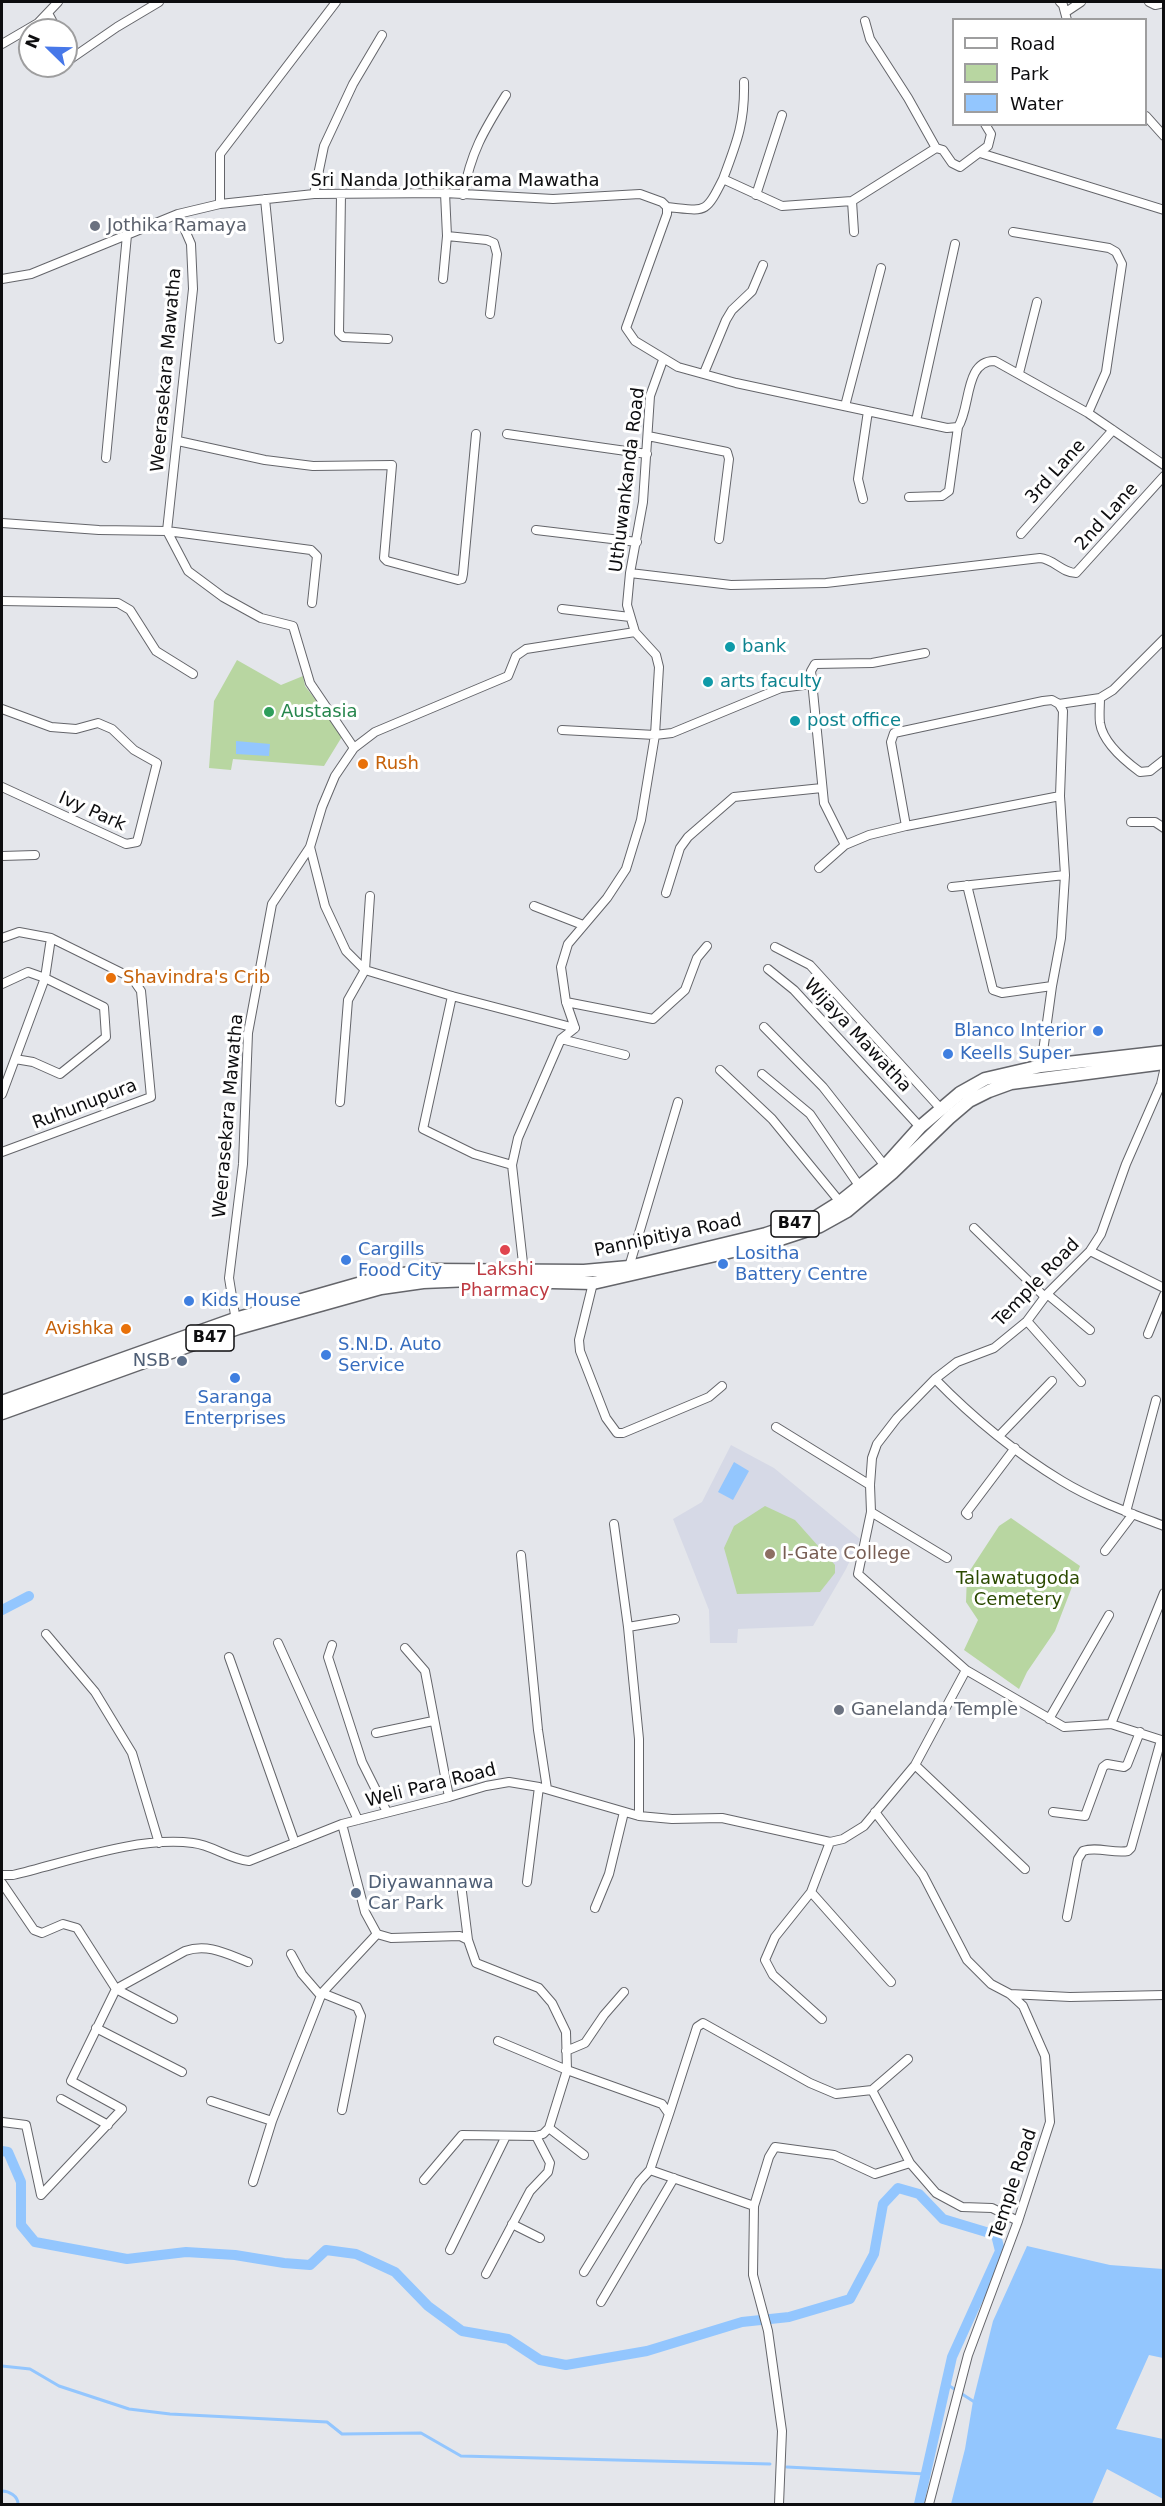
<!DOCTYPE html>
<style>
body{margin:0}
#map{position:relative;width:1165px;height:2506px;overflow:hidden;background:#e4e6eb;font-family:"DejaVu Sans",sans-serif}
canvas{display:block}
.frame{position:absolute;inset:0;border:3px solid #0d0d0f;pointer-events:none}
.legend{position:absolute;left:952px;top:18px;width:195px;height:108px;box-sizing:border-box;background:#fff;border:2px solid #9e9e9f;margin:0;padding:8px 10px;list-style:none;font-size:18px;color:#0d0d0f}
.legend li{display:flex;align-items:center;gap:12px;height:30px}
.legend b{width:30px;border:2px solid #9e9e9f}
.north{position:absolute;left:18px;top:18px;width:60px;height:60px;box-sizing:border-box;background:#fff;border:2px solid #9e9e9f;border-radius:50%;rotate:293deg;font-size:16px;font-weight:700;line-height:24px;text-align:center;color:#0d0d0f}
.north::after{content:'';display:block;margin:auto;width:21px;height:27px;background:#4778e9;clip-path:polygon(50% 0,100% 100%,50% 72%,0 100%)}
</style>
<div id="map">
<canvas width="1165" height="2506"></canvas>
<div class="frame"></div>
<ul class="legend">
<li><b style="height:8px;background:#fff"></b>Road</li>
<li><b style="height:16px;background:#b8d6a1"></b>Park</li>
<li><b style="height:16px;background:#93c6fe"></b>Water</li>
</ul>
<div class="north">N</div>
</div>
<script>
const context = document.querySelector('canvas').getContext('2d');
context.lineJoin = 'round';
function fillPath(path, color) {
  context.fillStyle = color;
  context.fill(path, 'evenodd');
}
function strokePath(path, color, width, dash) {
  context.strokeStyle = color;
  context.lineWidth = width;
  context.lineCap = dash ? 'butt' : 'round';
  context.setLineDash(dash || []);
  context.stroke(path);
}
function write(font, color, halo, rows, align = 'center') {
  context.font = font + ' "DejaVu Sans",sans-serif';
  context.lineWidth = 6;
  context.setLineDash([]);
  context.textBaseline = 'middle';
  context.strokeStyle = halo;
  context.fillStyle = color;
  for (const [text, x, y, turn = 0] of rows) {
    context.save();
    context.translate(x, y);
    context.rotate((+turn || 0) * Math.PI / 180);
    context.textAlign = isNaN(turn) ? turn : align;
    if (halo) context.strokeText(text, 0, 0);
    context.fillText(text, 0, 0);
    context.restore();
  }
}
const built = new Path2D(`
 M731,1445L774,1468L860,1539L846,1569L813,1626L738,1629L737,1643H710L709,1610L673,1519L702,1502Z`);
const green = new Path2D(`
 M237,660L281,685L303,676L305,686L343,735L324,766L233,759L231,770L209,768L214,701Z
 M765,1506L795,1520L835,1565V1573L820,1592L737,1594L724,1548L734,1526Z
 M1011,1518L1080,1566L1055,1631L1027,1672L1019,1689L964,1650L978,1620L966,1602L967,1575L999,1526Z`);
const water = new Path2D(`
 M236,741L270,744L269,756L236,754Z
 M734,1462L749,1471L733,1500L718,1492Z
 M1027,2246L1110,2265L1163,2269V2358L1149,2355L1116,2429L1163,2439V2499L1107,2469L1092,2504H951L965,2449L973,2401L993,2321Z`);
const stream = new Path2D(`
 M2,2366L30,2369L59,2386L129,2409L170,2414L327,2422L342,2434L421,2433L461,2456L770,2464
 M948,2385L976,2403
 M787,2467L926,2474
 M2,2491C9,2491 18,2496 18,2504`);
const canal = new Path2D(`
 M2,1610L29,1596
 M2,2151L8,2152L21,2182V2225L35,2242L127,2259L186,2252L235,2255L284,2263L310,2265L326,2250L356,2254L395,2272L428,2306L462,2331L508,2339L540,2360L566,2365L647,2351L742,2322L789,2317L850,2299L874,2254L883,2204L898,2188L919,2194L943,2219L996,2235L1000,2251L952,2357L919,2504`);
const street = new Path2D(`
 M1060,2L1063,5L1067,20
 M1149,2L1155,5L1164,3
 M1066,12L1081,2
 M48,13L57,30
 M865,21L870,39L908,98L936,148
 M2,44L38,23L58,2
 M66,47L72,58L117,27L159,2
 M1146,116L1164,136
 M980,153L1164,210
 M723,179C737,142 745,122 744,82
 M314,194L324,146L353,84L382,35
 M341,194L339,333L343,337L388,339
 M463,195C471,152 483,132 506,95
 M756,195L782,115
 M265,199L279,339
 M852,201L854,232
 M220,204V154L336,2
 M667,207C706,211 705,215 723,179L782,206L852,201L936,148L943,150L952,163L960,167L988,146L991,134L985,124
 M178,214L191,244L193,289L167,531L188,571L223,597L261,618L293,626L310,683L354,748
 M1013,232L1109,248L1116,252L1122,264L1106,372L1088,413
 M447,236L487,240L494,243L497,254L490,314
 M2,279L31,274L178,214L220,204L314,194L445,193L553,199L640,194L662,202L667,207V214L626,328L635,341L678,367L736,383L947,428L958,427C971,408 964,360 995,361L1088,413L1164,465
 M443,279L447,236L445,193
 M704,373L726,320L732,310L752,291L763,265
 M1019,373L1037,302
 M845,406L881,268
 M916,421L955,244
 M507,434L647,454
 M648,436L727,452L729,459L719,539
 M178,441L265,460L313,466L392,465L384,558L387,561L458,580L462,579L463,574L476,434
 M106,458L127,235
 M909,497L942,496L949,491L958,427
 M863,499L858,479L868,411
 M2,523L99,530L167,531L311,550L317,556L312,603
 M536,530L637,542
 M1021,534L1113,430
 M630,573L731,585L826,583L1040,558C1054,559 1062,573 1076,573L1164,476
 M2,601L118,603L130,610L156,651L193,674
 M562,609L630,617
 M1100,698C1100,706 1099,715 1100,723C1103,743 1125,761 1140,772L1150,771L1164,760
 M1059,704L1100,698L1113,690L1164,639
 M2,709L51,727L76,729L98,723L112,729L134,750L157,763L137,842L126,844L2,787
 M562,730L655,735L672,733L781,688L811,684
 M1131,822H1155L1164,828
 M845,845L824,803L811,671L815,664L872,663L925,653
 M310,847L325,906L346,951L365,970L452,996L575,1028
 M2,856L35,855
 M819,868L845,845L869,835L906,826
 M967,885L993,990L1002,993L1052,986
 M952,887L1065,875
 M666,893L680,848L688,837L734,797L822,788
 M534,906L583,925
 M2,938L19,932L51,938L132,978L141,991L151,1097L2,1152
 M775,947L810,965L941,1109
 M768,969L794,990L920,1127
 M2,984L28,972L45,978L104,1007L106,1037L60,1074L33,1062L15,1059
 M452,996L423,1129L474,1154L512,1165
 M566,1002L653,1019L685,990L697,958L707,946
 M764,1027L823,1087L885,1166
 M561,1039L625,1055
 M1041,1066L1052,986L1061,938L1065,875L1060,796L1063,711L1059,704L1052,700L1043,701L894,733L891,742L906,826L1060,796
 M720,1070L772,1119L840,1202
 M762,1074L810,1114L860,1187
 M2,1094L45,978L51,938
 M340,1102L348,1000L365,970L370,896
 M974,1228L1045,1297
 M1090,1251L1164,1288
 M629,1267L678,1102
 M524,1272L512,1165L518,1138L561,1039L575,1028L566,1002L561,967L568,944L607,898L626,869L641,820L655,735L659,667L656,655L635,632L627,605L630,573L643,502L650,396L663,360
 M593,1283L579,1340L580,1351L606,1418L617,1433H623L709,1397L722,1386
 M1047,1294L1090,1330
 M236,1321L229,1278L243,1164L248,1033L272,904L310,847L322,807L335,776L354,748L375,732L508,676L516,656L526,649L635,632
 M1027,1321L1081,1382
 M1148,1334L1164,1295
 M935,1379C972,1417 1016,1453 1062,1481C1093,1500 1130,1513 1164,1526
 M776,1427L870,1485
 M999,1436L1052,1381
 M871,1512L947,1558
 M1126,1512L1156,1400
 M968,1515L966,1513L1015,1448
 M614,1524L628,1627L639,1739V1816
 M1105,1551L1133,1514
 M521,1555L538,1730L547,1789
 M628,1627L675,1619
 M46,1634L95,1692L132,1753L159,1843
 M278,1643L358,1820
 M332,1645L328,1657L362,1762L387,1812
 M405,1648L425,1671L449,1797
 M229,1657L295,1843
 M966,1670L858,1574L871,1512L870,1485L872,1458L877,1444L897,1418L935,1379L957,1362L994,1348L1027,1321L1047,1294L1090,1251L1101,1234L1126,1164L1161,1084L1164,1071
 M1049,1719L1109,1615
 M1111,1724L1164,1593
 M376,1733L433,1721
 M915,1765L1025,1869
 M875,1812L923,1875L967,1960L991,1984L1010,1994L1023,2006L1045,2056L1050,2122L1018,2221L968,2355L929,2504
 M1053,1812L1085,1816L1103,1767L1107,1764L1124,1767L1127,1765L1140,1732
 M342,1824L365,1912L377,1934L391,1938L460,1936L468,1940L476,1963L539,1988L552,2003L566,2032L567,2070L662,2104L669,2114L650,2170L639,2182L584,2272
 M2,1875H13C68,1862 136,1836 193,1843C212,1845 229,1859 249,1861L342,1824L449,1797L486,1786L509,1782L539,1787L639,1816L672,1819L722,1818L830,1842L843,1839L864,1826L915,1765L966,1670L1064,1727L1111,1724L1164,1741
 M527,1882L539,1787
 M2,1883L34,1930L42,1933L63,1924L77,1928L116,1989L173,2019
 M461,1884L468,1940
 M811,1892L891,1982
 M595,1908L609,1874L624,1812
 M1067,1917L1078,1859L1083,1851C1097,1846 1114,1854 1128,1851L1131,1848L1161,1740
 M291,1954L302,1974L321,1996
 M322,1993L357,2007L361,2016L342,2110
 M1010,1994L1070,1997L1164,1995
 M822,2019L773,1975L765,1960L775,1937L811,1892L830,1842
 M96,2028L182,2072
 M566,2051L585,2043L604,2015L624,1992
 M872,2090L910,2163L936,2193L962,2207L992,2208L1018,2221
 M61,2099L108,2125
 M211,2101L272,2121
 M669,2114L697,2027L703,2023L810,2083L836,2094L872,2090L908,2059
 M2,2122L26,2125L41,2195L122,2109L71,2081L116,1989L185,1951C208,1943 227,1954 248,1962
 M549,2128L584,2155
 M650,2170L754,2206
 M424,2180L462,2135L536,2136L543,2134L549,2128L567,2070L498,2041
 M253,2182L272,2121L322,1993L377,1934
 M512,2224L540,2238
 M450,2250L506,2136
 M486,2274L530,2191L548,2172L550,2163L536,2136
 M601,2302L674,2178
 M779,2504L782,2431L768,2331L753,2275L754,2206L769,2157L775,2147L834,2155L875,2174L910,2163`);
const primary = new Path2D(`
 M2,1402L235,1319L379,1278L428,1270L584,1271L629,1267L766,1234L816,1217L840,1202L885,1166L920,1127L960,1093L985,1079L1041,1066L1164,1052
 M2,1413L238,1328L381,1288L423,1282L471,1280L593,1283L768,1243L820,1226L847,1211L892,1173L949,1118L969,1101L989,1091L1011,1083L1164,1063`);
const markers = [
 [95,226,6,"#6b7280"],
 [730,647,6,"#0f9aa8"],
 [708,682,6,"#0f9aa8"],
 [269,712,6,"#2e9e5b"],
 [795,721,6,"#0f9aa8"],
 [363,764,6,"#e8710a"],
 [111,978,6,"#e8710a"],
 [1098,1031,6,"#3f7fe0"],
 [948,1054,6,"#3f7fe0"],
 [505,1250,6,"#e0444e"],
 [346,1260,6,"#3f7fe0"],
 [723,1264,6,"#3f7fe0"],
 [189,1301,6,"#3f7fe0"],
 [126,1329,6,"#e8710a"],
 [326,1355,6,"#3f7fe0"],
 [182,1361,6,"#5c6f8a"],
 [235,1378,6,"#3f7fe0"],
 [770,1554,6,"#8d6e63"],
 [839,1710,6,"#6b7280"],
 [356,1893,6,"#5c6f8a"]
];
const shields = [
 [795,1224,48],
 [210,1338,48]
];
const shieldNames = [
 ["B47",795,1224],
 ["B47",210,1338]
];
const streetNames = [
 ["Sri Nanda Jothikarama Mawatha",455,181],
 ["Weerasekara Mawatha",167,370,-85],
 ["3rd Lane",1056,472,-48],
 ["Uthuwankanda Road",628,480,-83],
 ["2nd Lane",1107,517,-48],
 ["Ivy Park",92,812,24],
 ["Wijaya Mawatha",857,1036,47],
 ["Ruhunupura",85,1105,-21],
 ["Weerasekara Mawatha",229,1116,-85],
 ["Pannipitiya Road",668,1236,-12],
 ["Temple Road",1037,1283,-46],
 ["Weli Para Road",431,1786,-14],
 ["Temple Road",1014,2184,-72]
];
const worshipNames = [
 ["Jothika Ramaya",107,226],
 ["Ganelanda Temple",851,1710]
];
const cultureNames = [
 ["bank",742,647],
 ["arts faculty",720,682],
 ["post office",807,721]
];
const leisureNames = [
 ["Austasia",281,712]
];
const foodNames = [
 ["Rush",375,764],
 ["Shavindra's Crib",123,978],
 ["Avishka",114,1329,"right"]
];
const shopNames = [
 ["Blanco Interior",1086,1031,"right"],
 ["Keells Super",960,1054],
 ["Cargills",358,1250],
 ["Food City",358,1271],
 ["Lositha",735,1254],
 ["Battery Centre",735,1275],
 ["Kids House",201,1301],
 ["S.N.D. Auto",338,1345],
 ["Service",338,1366],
 ["Saranga",235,1398,"center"],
 ["Enterprises",235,1419,"center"]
];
const healthNames = [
 ["Lakshi",505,1270],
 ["Pharmacy",505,1291]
];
const serviceNames = [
 ["NSB",170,1361],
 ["Diyawannawa",368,1883,"left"],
 ["Car Park",368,1904,"left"]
];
const educationNames = [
 ["I-Gate College",782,1554]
];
const parkNames = [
 ["Talawatugoda",1018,1579],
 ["Cemetery",1018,1600]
];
fillPath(built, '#d6d9e6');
fillPath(green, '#b8d6a1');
fillPath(water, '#93c6fe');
strokePath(stream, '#93c6fe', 3);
strokePath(canal, '#93c6fe', 10);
strokePath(street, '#64656a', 10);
strokePath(primary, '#64656a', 15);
strokePath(street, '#fff', 8);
strokePath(primary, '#fff', 12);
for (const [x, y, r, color] of markers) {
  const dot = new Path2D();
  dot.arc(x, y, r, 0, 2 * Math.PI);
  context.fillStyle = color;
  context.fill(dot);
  strokePath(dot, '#fff', 2);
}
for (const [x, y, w] of shields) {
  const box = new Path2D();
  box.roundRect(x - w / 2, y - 13, w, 26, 4.5);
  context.fillStyle = '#fff';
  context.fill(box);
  strokePath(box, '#0d0d0f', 1.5);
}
write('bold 16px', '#0d0d0f', null, shieldNames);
write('18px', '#0d0d0f', '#fff', streetNames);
write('18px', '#5b616d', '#fff', worshipNames, 'left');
write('18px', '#0d838f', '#fff', cultureNames, 'left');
write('18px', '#27864d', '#fff', leisureNames, 'left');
write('18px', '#c56008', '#fff', foodNames, 'left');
write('18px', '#366cbe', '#fff', shopNames, 'left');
write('18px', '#be3a42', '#fff', healthNames);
write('18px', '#4e5e75', '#fff', serviceNames, 'right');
write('18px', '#785e54', '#fff', educationNames, 'left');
write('18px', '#2b4a01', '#fff', parkNames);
</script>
